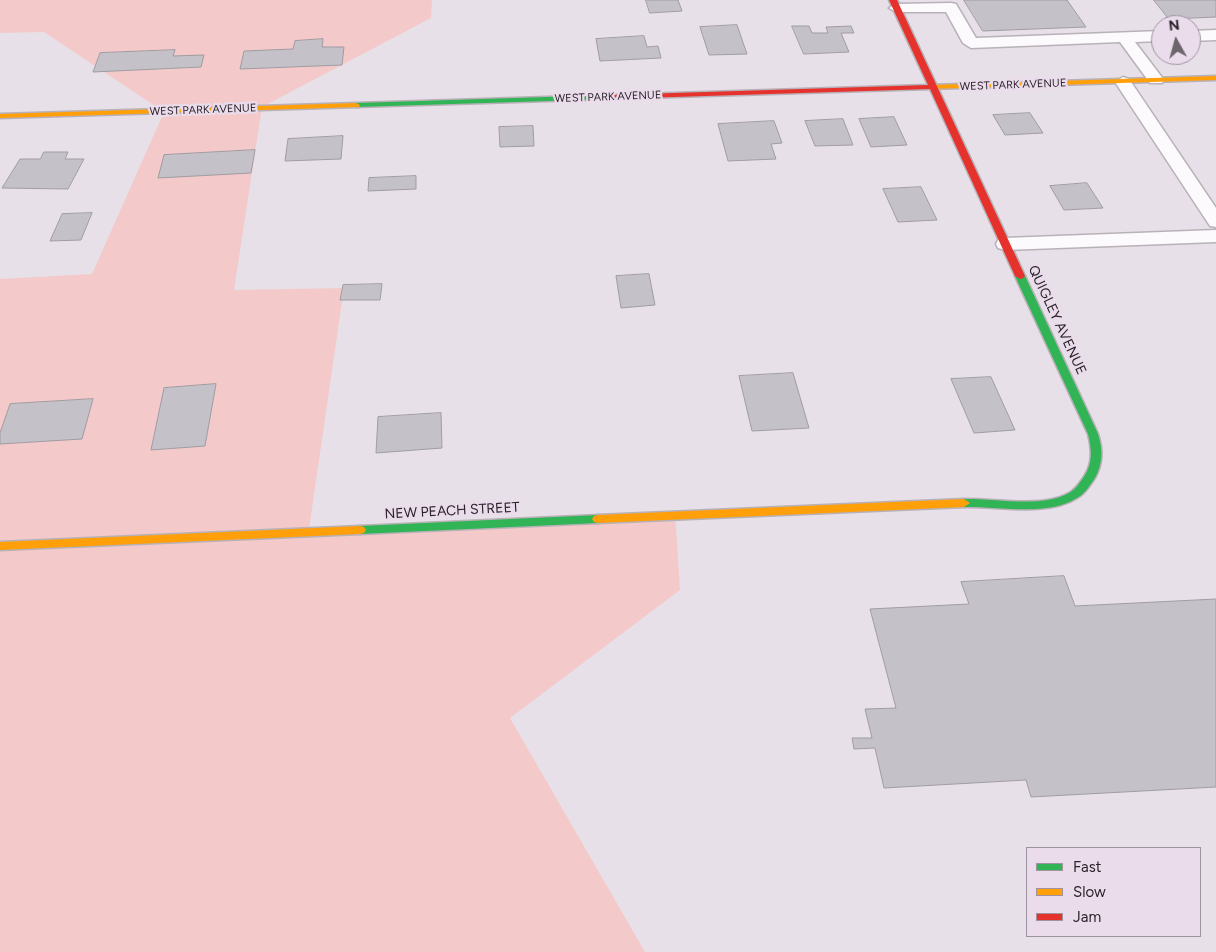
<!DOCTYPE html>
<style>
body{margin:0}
#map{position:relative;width:1216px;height:952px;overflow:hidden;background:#e8e0e8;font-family:Figtree,sans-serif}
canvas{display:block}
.legend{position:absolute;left:1026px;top:847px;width:175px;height:90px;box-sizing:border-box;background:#ebdcec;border:1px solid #9e929e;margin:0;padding:6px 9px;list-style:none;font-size:15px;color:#2a242a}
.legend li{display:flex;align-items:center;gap:10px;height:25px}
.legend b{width:25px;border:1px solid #9e929e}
.north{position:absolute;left:1151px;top:15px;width:50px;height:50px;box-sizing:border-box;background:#ebdcec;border:1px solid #9e929e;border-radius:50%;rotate:353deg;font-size:14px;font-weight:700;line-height:20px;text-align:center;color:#2a242a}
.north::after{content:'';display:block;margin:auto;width:18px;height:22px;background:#6c666c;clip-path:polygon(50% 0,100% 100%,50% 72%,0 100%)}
</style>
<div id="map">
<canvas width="1216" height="952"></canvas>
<ul class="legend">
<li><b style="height:6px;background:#30b455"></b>Fast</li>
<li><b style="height:6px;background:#ff9f0a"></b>Slow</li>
<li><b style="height:6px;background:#e5322d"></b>Jam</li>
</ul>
<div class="north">N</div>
</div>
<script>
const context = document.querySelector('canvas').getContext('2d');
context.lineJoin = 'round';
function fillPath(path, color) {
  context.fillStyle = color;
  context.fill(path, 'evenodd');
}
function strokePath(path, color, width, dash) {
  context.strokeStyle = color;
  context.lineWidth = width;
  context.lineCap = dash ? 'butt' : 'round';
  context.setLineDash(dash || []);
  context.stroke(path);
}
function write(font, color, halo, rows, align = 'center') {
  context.font = font + ' Figtree,sans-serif';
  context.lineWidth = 4.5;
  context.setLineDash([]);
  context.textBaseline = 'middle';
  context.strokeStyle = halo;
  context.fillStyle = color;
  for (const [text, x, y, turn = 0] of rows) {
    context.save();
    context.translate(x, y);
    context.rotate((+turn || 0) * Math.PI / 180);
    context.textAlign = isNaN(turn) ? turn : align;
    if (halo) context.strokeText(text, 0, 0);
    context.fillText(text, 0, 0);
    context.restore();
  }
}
const green = new Path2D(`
 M0,0H432L431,18L262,107L234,290L344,288L309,529L675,513L680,590L510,718L645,952H0V279L92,274L164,112L44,32L0,33Z`);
const building = new Path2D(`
 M646,0H678L682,11L650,13Z
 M964,0H1067L1086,27L983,31Z
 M1154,0H1216V17L1169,19Z
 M737,25L747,54L709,55L700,27Z
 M792,26H809L812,33H828L826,27L851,26L854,33H841L849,52L804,54Z
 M644,36L647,47L658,46L661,58L600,61L596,39Z
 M323,39L322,47H344L342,65L240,69L244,51L293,49L295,41Z
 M175,50L173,56L204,55L201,67L93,72L100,53Z
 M1030,113L1043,133L1005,135L993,115Z
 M894,117L907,145L871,147L859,119Z
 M843,119L853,145L815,146L805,121Z
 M774,121L782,143L771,144L776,159L728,161L718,124Z
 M533,126L534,146L500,147L499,127Z
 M343,136L341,159L285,161L288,139Z
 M255,150L251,173L158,178L164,155Z
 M44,152H68L65,159H84L68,189L2,188L20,159H40Z
 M416,176V189L368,191L369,178Z
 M1087,183L1103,208L1064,210L1050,186Z
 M921,187L937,220L898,222L883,189Z
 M92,213L81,240L50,241L62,214Z
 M649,274L655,305L621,308L616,276Z
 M382,284L380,300H340L343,285Z
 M793,373L809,428L752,431L739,376Z
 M991,377L1015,430L974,433L951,379Z
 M216,384L205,446L151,450L164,388Z
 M93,399L82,439L0,444V433L10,404Z
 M441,413L442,448L376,453L378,417Z
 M1064,576L1075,606L1216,599V787L1031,797L1026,780L884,788L875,748L854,749L852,738H872L865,709L896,708L870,609L969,604L961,582Z`);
const lane = new Path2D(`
 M951,3L956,4L976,38L1161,31V41L1135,42L1164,80L1162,83H1150L1120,42L971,48L963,43L946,12H896L889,8L896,4Z
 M1216,30V40L1191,41V31Z
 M1123,77L1129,79L1216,208V227L1210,226L1115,82Z
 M1216,230V242L1005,250L998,248L996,244L998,240L1005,238Z`);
const fast = new Path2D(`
 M610,95L614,97L613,99L356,107L352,105L356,103Z
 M1020,273L1025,276L1098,434C1103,450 1103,463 1095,478C1090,485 1085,494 1077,498C1048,517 997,506 964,507L958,503L964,499C994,498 1039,508 1067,494C1074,491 1079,484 1083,478C1093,464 1092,450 1088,434L1015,276Z
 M598,515L602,516L604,519L602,522L598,523L360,534L356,533L354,530L356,527L360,526Z`);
const slow = new Path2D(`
 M1216,76V80L930,89L926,87L930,85Z
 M356,103L360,105L359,107L0,118V114Z
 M964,499L970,503L964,507L598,523L594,522L592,519L594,516L598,515Z
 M360,526L364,527L366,530L364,533L360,534L0,550V542Z`);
const jam = new Path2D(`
 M889,0H897L1025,276L1023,278L1020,279L1015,276L930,89L610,99L606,97L610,95L928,85Z`);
const farStreetnames = [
 ["WEST PARK AVENUE",1013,85,-2],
 ["WEST PARK AVENUE",608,97,-2],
 ["WEST PARK AVENUE",203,110,-2]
];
const streetNames = [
 ["QUIGLEY AVENUE",1057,320,65],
 ["NEW PEACH STREET",452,511,-3]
];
fillPath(green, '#f3cac9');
fillPath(building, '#c5c1c8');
strokePath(building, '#a09ca3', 1);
strokePath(lane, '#b8b2b8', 3);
strokePath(fast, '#b8b2b8', 3);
strokePath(slow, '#b8b2b8', 3);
strokePath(jam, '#b8b2b8', 3);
fillPath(lane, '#fcfafc');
fillPath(fast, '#30b455');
fillPath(slow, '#ff9f0a');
fillPath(jam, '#e5322d');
write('11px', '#2a242a', '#ebdcec', farStreetnames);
write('14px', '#2a242a', '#ebdcec', streetNames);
</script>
